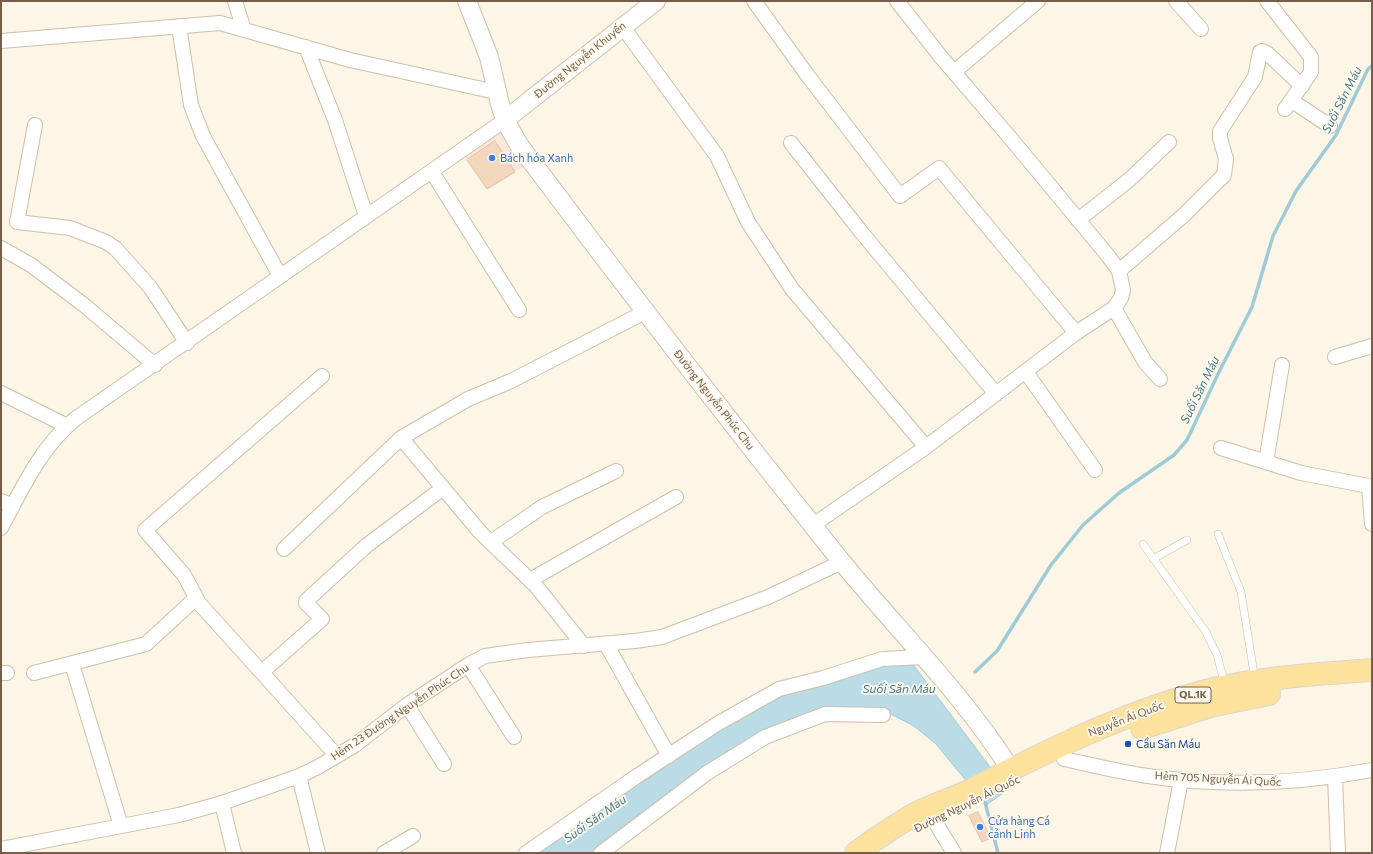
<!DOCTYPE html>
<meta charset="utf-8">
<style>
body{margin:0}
#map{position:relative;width:1373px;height:854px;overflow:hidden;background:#fdf6e6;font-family:Commissioner,sans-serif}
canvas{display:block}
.frame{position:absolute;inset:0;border:2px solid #775e4a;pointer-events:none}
</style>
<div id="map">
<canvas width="1373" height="854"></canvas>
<div class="frame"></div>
</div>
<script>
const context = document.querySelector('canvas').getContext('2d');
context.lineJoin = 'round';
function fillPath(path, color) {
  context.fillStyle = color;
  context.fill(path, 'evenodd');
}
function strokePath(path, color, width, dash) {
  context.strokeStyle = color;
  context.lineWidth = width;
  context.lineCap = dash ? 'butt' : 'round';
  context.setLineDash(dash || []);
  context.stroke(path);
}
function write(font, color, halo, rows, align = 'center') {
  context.font = font + ' Commissioner,sans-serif';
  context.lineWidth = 3.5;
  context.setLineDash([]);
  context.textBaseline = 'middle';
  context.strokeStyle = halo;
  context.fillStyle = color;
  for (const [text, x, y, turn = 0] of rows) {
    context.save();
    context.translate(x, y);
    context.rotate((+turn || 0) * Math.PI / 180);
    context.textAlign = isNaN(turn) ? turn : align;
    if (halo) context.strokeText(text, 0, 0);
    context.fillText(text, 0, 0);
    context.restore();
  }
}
const commercial = new Path2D(`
 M503,129L525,166L487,189L464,156Z`);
const water = new Path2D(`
 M912,663L993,771L1005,792L986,805L936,744L914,726L885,711L824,710L662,803L593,853H533L671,759L780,694L882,664Z`);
const stream = new Path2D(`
 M975,672L997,651L1051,565L1083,525L1119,493L1174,455L1187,440L1219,372L1252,307L1273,236L1296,191L1336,135L1368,69L1372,66
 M985,802L998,853`);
const building = new Path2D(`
 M495,141L515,172L487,189L467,160Z
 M978,812L991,838L982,842L969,816Z`);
const service = new Path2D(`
 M1218,534L1241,592L1255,680
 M1143,544L1206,632L1217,655L1225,685
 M1153,559L1187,540`);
const minor = new Path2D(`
 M235,1L244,30
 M754,1L808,76L900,196L939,168L1076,333
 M1176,1L1201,29
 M1267,1L1311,57V72L1285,109
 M179,26L191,105L203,136L280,276
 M622,26L717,156L748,222L792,289L926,447
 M1,41L220,23L350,60L496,92
 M306,47L335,120L366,216
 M954,72L1038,1
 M1292,101L1330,126
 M35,125L17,222L70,228L106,242L115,248L150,287L187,343
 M791,143L862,233L996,394
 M432,172L519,310
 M1078,220L1129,180L1169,142
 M1,248L31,265L84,305L155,365
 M1119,271L1184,215L1224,175L1226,159L1220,138V131L1255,77L1260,52L1262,51L1268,54L1302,86
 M1114,308L1145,362L1160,379
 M1335,357L1372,346
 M1026,372L1095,470
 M322,376L145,530L184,575L199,603L337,756
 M1,393L67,426
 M401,438L480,532L536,586L584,646
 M1221,448L1301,473L1369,486L1372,524
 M1266,462L1282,365
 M1,501L13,506
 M813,525L926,447L1076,333L1114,308L1121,298L1123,290L1119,271L1109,257L1012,140L941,57L897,1
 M1,528C22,489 40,448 75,419L505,120
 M491,542L542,507L616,471
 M284,549L401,438L468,399L511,381L645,312
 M530,580L676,497
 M606,644L669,756
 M72,664L121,826
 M468,665L514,737
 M262,672L322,619L306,603V601L366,546L443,488
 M1,673H7
 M34,673L146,644L196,598
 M407,705L444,764
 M1064,759C1092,765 1120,772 1148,776C1223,787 1298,784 1372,770
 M299,776L318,853
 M1335,777L1338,853
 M222,803L234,853
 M934,820L954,853
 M1,849L179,815L222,803L299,776L316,768L355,745L407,705L468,665L485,656L528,650L635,641L662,637L768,597L842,562
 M384,853L413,836
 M526,853L637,776L717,724L779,689L823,678L882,659L924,657
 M601,853L707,773L765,737L825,714L883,715
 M1167,853L1181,780`);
const tertiary = new Path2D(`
 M467,1L489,57L500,104L505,120L519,145C623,284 729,421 837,556C895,628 962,692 1011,770
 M505,120L656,1`);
const primary = new Path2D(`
 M1142,728L1210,706L1269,694
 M856,853C876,838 896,825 917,813C935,804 955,798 973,789C1045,752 1119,715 1198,693C1254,678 1314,674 1372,670`);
const markers = [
 [492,158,4,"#3f7fe0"],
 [1128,744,4,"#1a4fb4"],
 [980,827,4,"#3f7fe0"]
];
const shields = [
 [1193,695,36]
];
const shieldNames = [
 ["QL.1K",1193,695]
];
const streetNames = [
 ["Đường Nguyễn Khuyến",580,60,-39],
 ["Đường Nguyễn Phúc Chu",714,400,52],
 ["Hẻm 23 Đường Nguyễn Phúc Chu",400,712,-34],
 ["Nguyễn Ái Quốc",1126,719,-21],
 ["Hẻm 705 Nguyễn Ái Quốc",1218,779,3],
 ["Đường Nguyễn Ái Quốc",967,804,-26]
];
const shopNames = [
 ["Bách hóa Xanh",500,158],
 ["Cửa hàng Cá",988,821],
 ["cảnh Linh",988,834]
];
const transitNames = [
 ["Cầu Săn Máu",1136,744]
];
const waterNames = [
 ["Suối Săn Máu",1342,100,-63],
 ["Suối Săn Máu",1200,390,-64],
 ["Suối Săn Máu",899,689],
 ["Suối Săn Máu",595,819,-35]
];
fillPath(commercial, '#fde7d9');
fillPath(water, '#b9dce7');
strokePath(water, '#9fcbd9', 1);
strokePath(stream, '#9fcbd9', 3.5);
fillPath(building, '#f3d7bc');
strokePath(building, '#e6bf9c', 1);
strokePath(service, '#cfbeac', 8);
strokePath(minor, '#cfbeac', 16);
strokePath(tertiary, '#cfbeac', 20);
strokePath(primary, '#dcd5d0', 24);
strokePath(service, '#fff', 7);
strokePath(minor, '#fff', 14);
strokePath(tertiary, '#fff', 18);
strokePath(primary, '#fde29d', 22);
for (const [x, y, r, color] of markers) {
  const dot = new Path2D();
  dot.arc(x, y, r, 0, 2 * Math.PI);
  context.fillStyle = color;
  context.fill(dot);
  strokePath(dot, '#fff9ed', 1.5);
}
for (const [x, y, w] of shields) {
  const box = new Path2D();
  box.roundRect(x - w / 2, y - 8, w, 16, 3);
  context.fillStyle = '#fff9ed';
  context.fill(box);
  strokePath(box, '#775e4a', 1);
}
write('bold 10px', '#775e4a', null, shieldNames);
write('11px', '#775e4a', '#fff9ed', streetNames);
write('11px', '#366cbe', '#fff9ed', shopNames, 'left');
write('11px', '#164399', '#fff9ed', transitNames, 'left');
write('italic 12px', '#42788b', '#fff9ed', waterNames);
</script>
